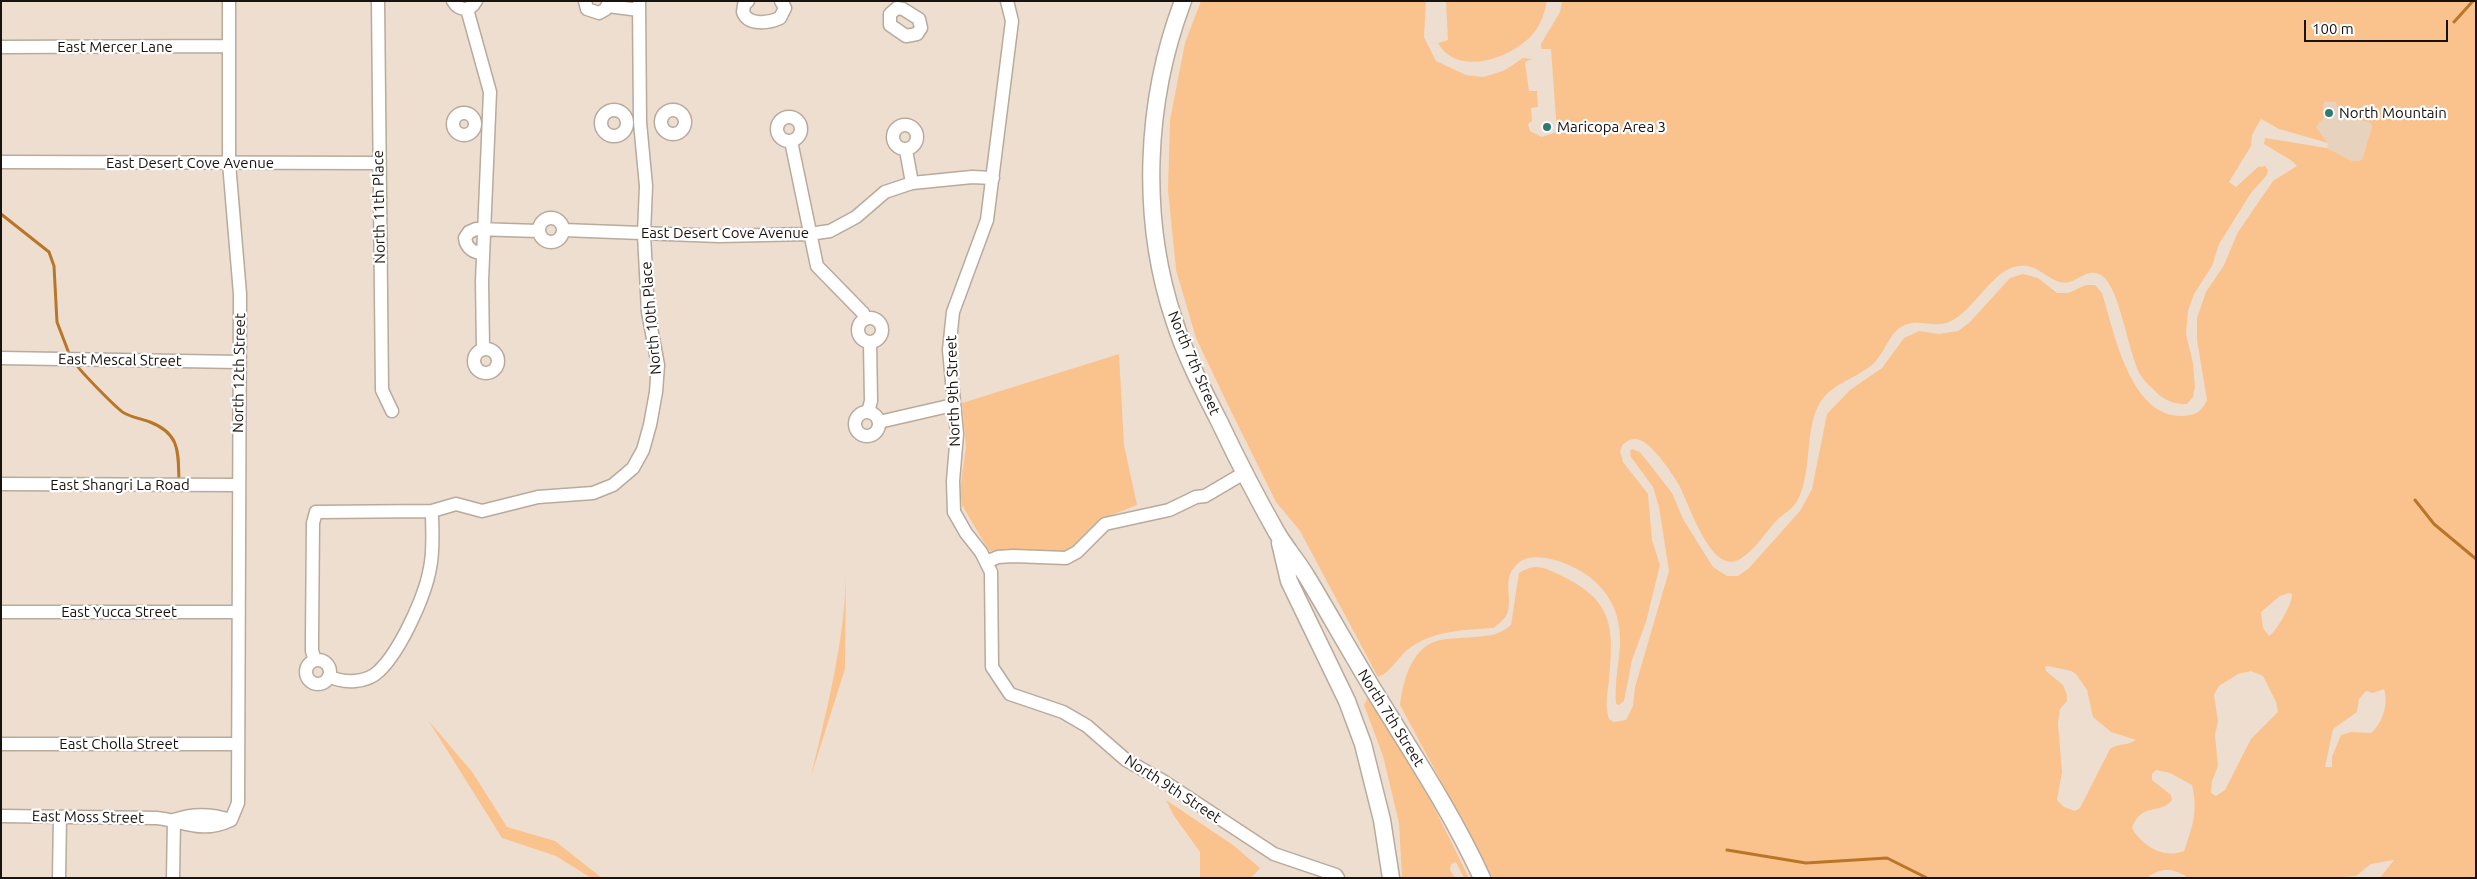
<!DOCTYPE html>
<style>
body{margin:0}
#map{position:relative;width:2477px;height:879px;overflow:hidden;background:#eeded0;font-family:Ubuntu,sans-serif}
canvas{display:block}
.frame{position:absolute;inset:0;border:2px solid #18130e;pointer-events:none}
.scale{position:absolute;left:2304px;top:20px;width:144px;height:22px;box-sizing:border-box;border:2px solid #18130e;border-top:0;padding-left:6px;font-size:15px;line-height:18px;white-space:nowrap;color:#18130e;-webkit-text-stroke:4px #fff;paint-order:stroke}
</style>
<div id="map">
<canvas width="2477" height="879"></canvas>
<div class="frame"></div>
<div class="scale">100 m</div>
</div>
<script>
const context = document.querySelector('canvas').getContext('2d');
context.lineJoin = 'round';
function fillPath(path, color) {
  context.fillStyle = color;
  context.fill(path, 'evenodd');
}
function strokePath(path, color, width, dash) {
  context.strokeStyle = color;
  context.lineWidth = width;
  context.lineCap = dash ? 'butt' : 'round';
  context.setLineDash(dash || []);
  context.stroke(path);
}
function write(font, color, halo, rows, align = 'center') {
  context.font = font + ' Ubuntu,sans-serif';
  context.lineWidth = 4.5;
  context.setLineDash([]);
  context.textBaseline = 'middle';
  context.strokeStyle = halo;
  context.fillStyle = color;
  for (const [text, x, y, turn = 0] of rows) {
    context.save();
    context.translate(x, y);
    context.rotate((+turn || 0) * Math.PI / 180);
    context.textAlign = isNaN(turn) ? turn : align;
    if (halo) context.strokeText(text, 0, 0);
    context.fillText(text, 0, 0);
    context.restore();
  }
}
const built = new Path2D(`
 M2324,102H2336L2341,108L2369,122L2372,126L2362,160L2352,161L2327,148L2328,143L2316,127L2326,114L2323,112Z`);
const green = new Path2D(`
 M1201,1H1426L1424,37L1436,61L1466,75L1484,77L1505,70L1523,58L1532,59L1525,62L1529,91H1537L1538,107L1531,108L1532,121L1528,124L1530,131L1542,137L1557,132L1551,49H1541V44L1560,12L1562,1H2476V878H2380L2394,860L2371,864L2356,876L2332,878H2188C2174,868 2161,867 2147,878H1493L1400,705C1403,680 1412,646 1440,640C1451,638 1464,638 1475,637C1488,636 1500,635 1511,625L1519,573C1536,562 1545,568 1562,576C1614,601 1614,628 1609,681C1607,694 1605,706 1609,719L1614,722L1626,720L1633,706L1635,687L1669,571L1659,507L1653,487L1631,457L1630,451L1632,449L1640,452L1672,493L1683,519L1713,567L1727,576H1738L1749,568L1800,511L1812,489L1827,414L1850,390L1882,368L1904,338L1919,331L1939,334L1958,331L1970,322L2010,278L2023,274L2038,278L2057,293H2068L2086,285H2095L2102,293C2114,331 2130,418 2183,416C2195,415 2202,412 2207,400L2197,340V318L2206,292L2224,265L2238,232L2273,181L2297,166L2292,161L2264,144L2265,138L2327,148L2352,161L2362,160L2372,126L2369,122L2348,118L2349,111L2337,107L2336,102H2324L2323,112L2327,114L2316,127L2328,143L2279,129L2261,119L2252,135L2251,146L2229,182L2236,187L2258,167L2265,166L2268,170L2267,175L2251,193L2219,244L2212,266L2194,294L2188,311L2186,334L2193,363L2195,387L2193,397L2187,404C2173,405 2162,399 2153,389C2149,385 2144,381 2141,376C2128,354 2120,286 2101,275C2085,266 2075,287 2060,282C2045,278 2037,264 2020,266C1993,267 1974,312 1949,322C1935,328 1919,319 1905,325C1890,331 1886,350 1875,362C1861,376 1837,382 1824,397C1806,419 1811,456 1804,482C1803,488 1799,498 1796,503C1791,510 1782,515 1776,521C1765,533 1755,550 1740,559C1711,577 1688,501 1679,485C1672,473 1649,438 1635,439C1630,439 1626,442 1623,444L1620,451L1623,462L1648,494L1652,540L1660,565L1646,622L1632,660L1624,701L1619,705L1616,704C1614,682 1620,661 1620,639C1620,596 1590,569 1551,559C1537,556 1522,555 1513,569C1503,582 1513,600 1507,614C1505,619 1498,624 1494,628C1464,630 1431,630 1406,651C1396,660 1391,672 1378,677L1300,531L1276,502L1228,405L1196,338L1176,270L1168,190L1170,120L1185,43ZM2289,593L2292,594C2293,603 2276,632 2269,636L2263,628L2261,612L2280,596ZM2048,666L2071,671L2076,674L2087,690L2093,717L2111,732L2136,740C2128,746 2118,743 2110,749L2080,808L2075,811L2064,807L2057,800L2062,772L2058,723L2060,709L2067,701V695L2063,685L2046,671L2045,667ZM2251,671L2263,676L2276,702L2278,712L2251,739L2225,790L2216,796L2211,793L2212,781L2218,766L2215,735L2218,721L2214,695L2219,686L2238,674ZM2384,689C2389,704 2382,724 2371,733L2351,732L2341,735L2332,757V767H2325L2333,729L2357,712L2359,699L2366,691L2373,693ZM2156,770L2170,773L2192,785C2198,811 2193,826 2184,851C2164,859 2142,846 2132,828C2142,801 2159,816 2172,800L2171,795L2152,780V774Z
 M1446,1H1547C1545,11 1542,21 1536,30C1517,57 1458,79 1438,43L1448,40Z
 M1119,354L1124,445L1137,505L1104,518L1071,552L989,551L962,505L960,490L966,447L962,403Z
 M846,575L845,669L811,776C827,708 844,645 846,575Z
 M1368,697L1427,793L1469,878H1464L1456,862L1451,864L1450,870L1455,878H1402L1399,823L1383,756L1364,705Z
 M428,720L473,773L507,827L555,841L602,878H591L556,856L502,838Z
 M1166,800L1233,845L1260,868L1251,878H1200V852L1174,816Z`);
const stream = new Path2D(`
 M2454,22L2473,1
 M1,214L49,252L54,266L57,322L70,356
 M75,363C81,372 116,408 124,413C131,417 142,419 150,422C181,434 178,453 179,482
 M2415,500L2434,524L2476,559
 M1727,850L1806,863L1887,858L1927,878`);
const minor = new Path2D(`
 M229,1V163L240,294L238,803L231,820
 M378,1L382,390L392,411
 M453,1C459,11 470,12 476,1
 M585,1L587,9L599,13L606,9L609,1
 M748,1L744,5L743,12C748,26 769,23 780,18L785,8L781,1
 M1007,1L1012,21L987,220L953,312L949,350L957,434L953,481L954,512L966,533L981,552L991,572L992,667L1010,694L1063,712L1087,726L1126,760L1163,781L1274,854L1336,875L1338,878
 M608,6L639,10
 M897,8L903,9L919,19L921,28L917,34L906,36L890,25V14Z
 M467,9L490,92L482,281L483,349
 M1,47L229,46
 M661 122a12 12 0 1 1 24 0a12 12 0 1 1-24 0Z
 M601 123a13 13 0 1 1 26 0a13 13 0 1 1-26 0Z
 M453 124a11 11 0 1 1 22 0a11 11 0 1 1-22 0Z
 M777 129a12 12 0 1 1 24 0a12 12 0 1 1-24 0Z
 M893 137a12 12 0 1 1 24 0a12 12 0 1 1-24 0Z
 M791,141L817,266L863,313L865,319
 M906,150L912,183
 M1,162L379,163
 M539 230a12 12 0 1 1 24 0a12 12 0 1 1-24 0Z
 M563,230L719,236L809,234L830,231L856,217L885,192L912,183L972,177L993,178
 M483,253C474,253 466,248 465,238L469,232L476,229L538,231
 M858 330a12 12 0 1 1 24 0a12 12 0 1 1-24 0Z
 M474 361a12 12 0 1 1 24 0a12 12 0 1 1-24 0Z
 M1,358L239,362
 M855 424a12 12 0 1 1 24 0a12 12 0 1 1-24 0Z
 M868,412L871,401L870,342
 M879,422L953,405
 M1,484L238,485
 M986,562L998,557L1013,556L1066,558L1077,552L1105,524L1169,510L1196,497L1205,496L1244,473
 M1,612H238
 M306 672a12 12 0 1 1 24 0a12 12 0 1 1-24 0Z
 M315,660L312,651V637L313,523L316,512L432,511L456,504L482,511L538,497L593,493L613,485L633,468L643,450L650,425L656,392L658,365L648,312L644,234L646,186L640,122L639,1
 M329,676C344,684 367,683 379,671C400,651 425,597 430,568C434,550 432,530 432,511
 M1,744H237
 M1,816L157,818C185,821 201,834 231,820
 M174,820C193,813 212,814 231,820
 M59,878L60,817
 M173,878L174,820`);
const major = new Path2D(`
 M1183,1C1145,101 1140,218 1174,320C1185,355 1202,388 1219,421C1237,459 1256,496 1277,533C1286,548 1298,562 1307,577C1330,615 1352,655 1376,694C1413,754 1452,813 1482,878
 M1280,543L1289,581L1347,701L1363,744L1382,820L1391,878`);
const markers = [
 [2329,113,5,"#327971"],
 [1547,127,5,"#327971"]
];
const streetNames = [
 ["East Mercer Lane",115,47],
 ["East Desert Cove Avenue",190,163],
 ["North 11th Place",379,207,-91],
 ["East Desert Cove Avenue",725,233],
 ["North 10th Place",651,318,-95],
 ["East Mescal Street",120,360,1],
 ["North 7th Street",1194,363,67],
 ["North 12th Street",239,373,-89],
 ["North 9th Street",953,391,-92],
 ["East Shangri La Road",120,485],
 ["East Yucca Street",119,612],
 ["North 7th Street",1391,718,58],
 ["East Cholla Street",119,744],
 ["North 9th Street",1173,789,33],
 ["East Moss Street",88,817,1]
];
const poiNames = [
 ["North Mountain",2339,113],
 ["Maricopa Area 3",1557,127]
];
fillPath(built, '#e7d2be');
fillPath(green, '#fac38e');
strokePath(stream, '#b97629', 3);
strokePath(minor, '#b8aa9c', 15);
strokePath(major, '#b8aa9c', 19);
strokePath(minor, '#fff', 12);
strokePath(major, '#fff', 16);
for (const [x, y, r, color] of markers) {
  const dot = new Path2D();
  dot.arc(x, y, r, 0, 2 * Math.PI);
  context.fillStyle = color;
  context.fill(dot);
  strokePath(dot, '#fff', 2);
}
write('15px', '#18130e', '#fff', streetNames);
write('15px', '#18130e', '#fff', poiNames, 'left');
</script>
